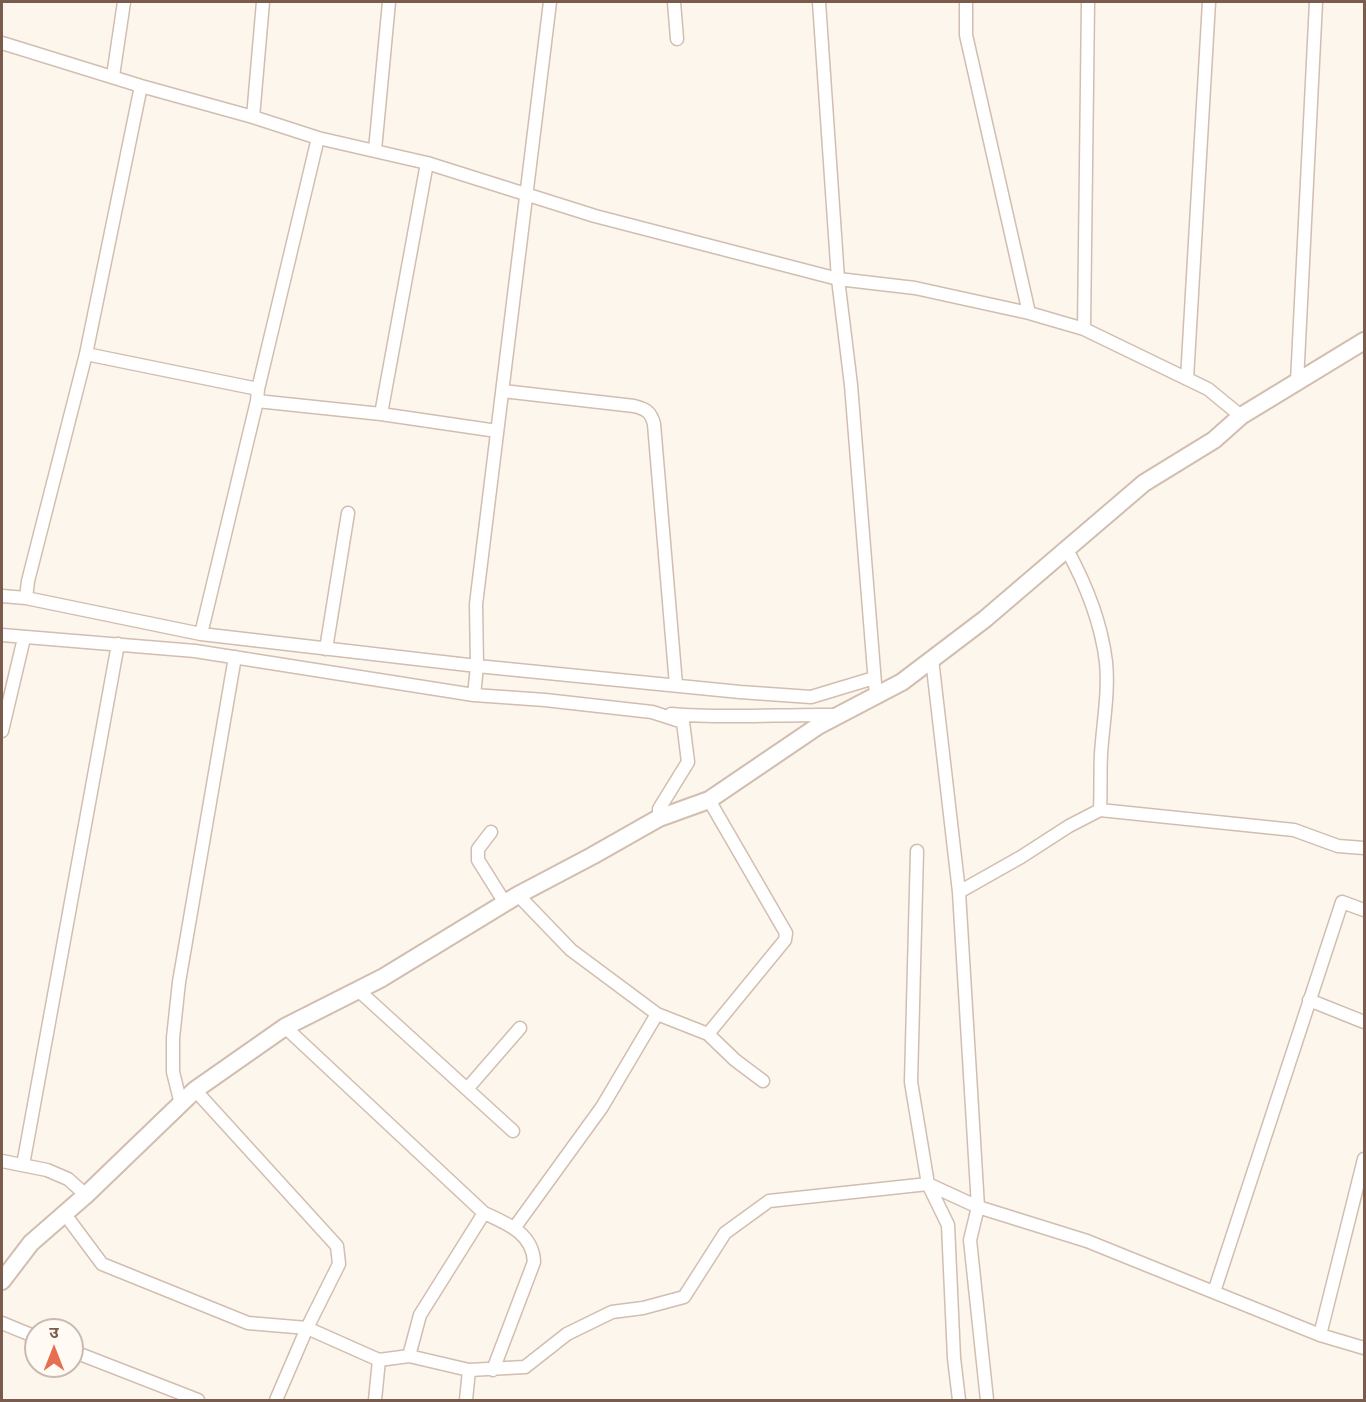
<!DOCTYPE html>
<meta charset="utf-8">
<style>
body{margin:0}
#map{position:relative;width:1366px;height:1402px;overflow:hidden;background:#fdf6ec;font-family:"Noto Sans","Noto Sans Devanagari",sans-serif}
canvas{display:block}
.frame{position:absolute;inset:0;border:3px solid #7a5c4d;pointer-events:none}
.north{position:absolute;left:24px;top:1318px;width:60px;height:60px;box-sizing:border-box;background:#fffaf3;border:2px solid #cabbb1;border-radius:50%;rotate:0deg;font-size:16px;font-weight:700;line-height:24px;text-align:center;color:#7a5c4d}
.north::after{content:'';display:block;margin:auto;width:21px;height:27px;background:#e76f51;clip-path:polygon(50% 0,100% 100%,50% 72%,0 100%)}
</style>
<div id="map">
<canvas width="1366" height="1402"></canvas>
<div class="frame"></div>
<div class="north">उ</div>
</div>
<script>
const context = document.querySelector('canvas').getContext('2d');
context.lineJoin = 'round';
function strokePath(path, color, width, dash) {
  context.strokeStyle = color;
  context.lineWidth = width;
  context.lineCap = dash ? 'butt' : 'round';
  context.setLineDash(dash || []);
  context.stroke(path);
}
const minor = new Path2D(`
 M674,2L677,39
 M819,2L838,279L851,385L876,696
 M966,2V35L1029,313
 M2,43L141,86L253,117L318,138L427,163L595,216L838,279L915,288L1029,313L1084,329L1208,389L1241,416
 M113,76L124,2
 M253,117L263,2
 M318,138L258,389L257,401L381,414L497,431
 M375,150L389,2
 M1084,329L1088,2
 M86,354L258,389
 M1187,379L1209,2
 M1297,382L1316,2
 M503,391L634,406C646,409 651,412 654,424L676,685
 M381,414L427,163
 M1066,548C1086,584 1101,621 1106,662C1109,693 1103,723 1101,754C1100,773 1101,791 1100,810
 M2,596L26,598L201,634L477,666L740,692L811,697L874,678
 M26,598L28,581L86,354L141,86
 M201,634L257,401
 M2,635L195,651L474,695L545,700L652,712L683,722L688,762L659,809V818
 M326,649L348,513
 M932,659L959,892L978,1207L970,1240L987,1400
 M474,695L477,666L476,604L550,2
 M671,714C726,719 781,714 837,715
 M2,731L24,638
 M491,832L478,849V860L505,903
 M917,851L911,1082L928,1184L948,1225L954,1358L959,1400
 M959,892L1021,857L1069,826L1100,810L1294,830L1338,846L1364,848
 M518,895L571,950L657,1014L708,1034L735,1060L763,1081
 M358,990L513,1131
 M1309,1000L1364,1022
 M285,1027L484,1213C506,1223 533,1233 534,1262L493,1370
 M708,1034L785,940L786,933L709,800
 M467,1089L520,1028
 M195,1090L337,1246L339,1264L307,1328L276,1400
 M181,1104L173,1072V1038L179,982L235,657
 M2,1161L47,1170L68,1179L86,1195
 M23,1165L118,644
 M64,1213L102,1264L248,1323L307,1328L379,1360L409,1356L469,1370L525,1367L567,1334L612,1312L643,1308L684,1297L725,1233L769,1201L928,1184L978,1207L1087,1241L1320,1335L1364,1348
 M515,1227L602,1107L657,1014
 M1214,1292L1342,902L1364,910
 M2,1323L36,1337
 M1320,1335L1364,1159
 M72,1351L198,1400
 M409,1356L420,1315L484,1213
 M375,1400L379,1360
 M466,1400L469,1370`);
const tertiary = new Path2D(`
 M2,1281L31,1243L86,1195L195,1090L285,1027L382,978L518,895L592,856L659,818L709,800L818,726L902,682L985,619L1144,483L1214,440L1241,416L1364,341`);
strokePath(minor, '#d1beb0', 15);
strokePath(tertiary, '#d1beb0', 20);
strokePath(minor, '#fff', 12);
strokePath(tertiary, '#fff', 16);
</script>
